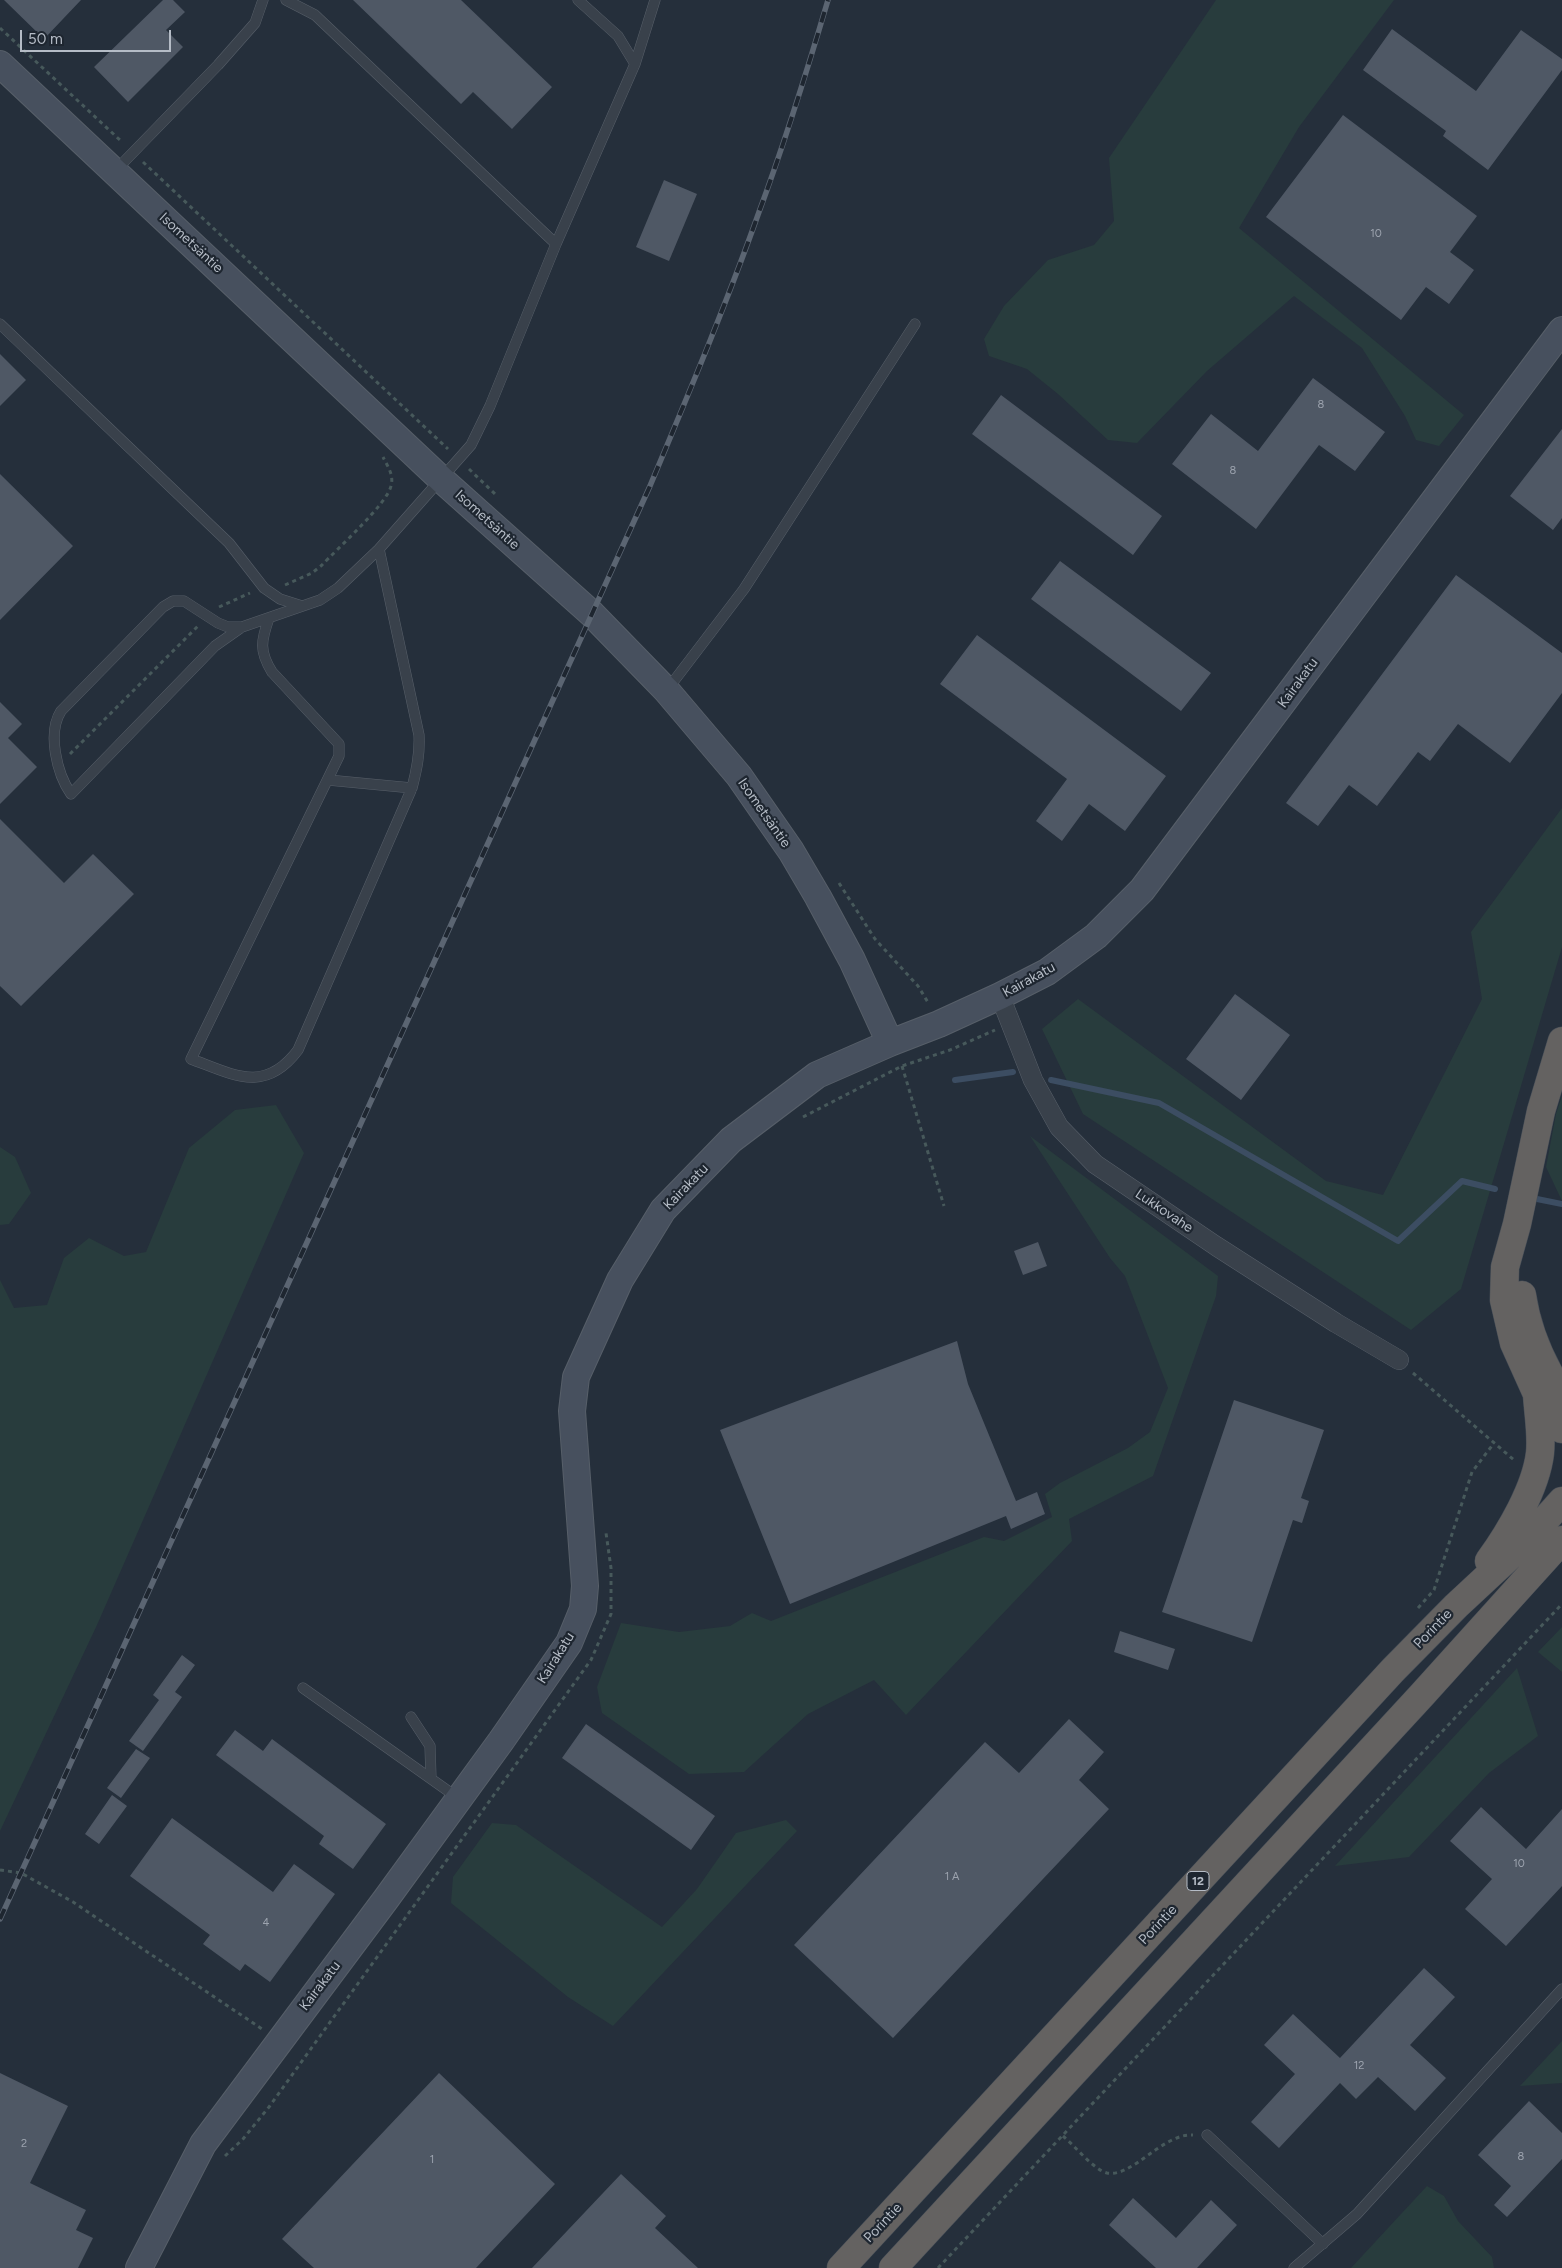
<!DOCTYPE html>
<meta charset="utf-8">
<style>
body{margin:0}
#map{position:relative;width:1562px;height:2268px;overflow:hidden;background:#252f3b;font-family:Figtree,sans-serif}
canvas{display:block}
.scale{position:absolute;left:20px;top:30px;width:151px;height:22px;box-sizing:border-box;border:2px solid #b5bcc6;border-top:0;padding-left:6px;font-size:15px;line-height:18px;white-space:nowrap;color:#b5bcc6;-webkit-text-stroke:4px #1e2630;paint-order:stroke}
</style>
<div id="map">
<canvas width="1562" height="2268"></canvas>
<div class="scale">50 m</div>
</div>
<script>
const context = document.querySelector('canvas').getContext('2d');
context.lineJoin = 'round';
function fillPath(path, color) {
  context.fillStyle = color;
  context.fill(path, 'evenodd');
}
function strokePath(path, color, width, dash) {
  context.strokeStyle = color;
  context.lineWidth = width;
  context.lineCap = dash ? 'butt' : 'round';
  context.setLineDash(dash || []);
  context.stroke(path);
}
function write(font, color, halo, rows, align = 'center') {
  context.font = font + ' Figtree,sans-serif';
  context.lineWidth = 4.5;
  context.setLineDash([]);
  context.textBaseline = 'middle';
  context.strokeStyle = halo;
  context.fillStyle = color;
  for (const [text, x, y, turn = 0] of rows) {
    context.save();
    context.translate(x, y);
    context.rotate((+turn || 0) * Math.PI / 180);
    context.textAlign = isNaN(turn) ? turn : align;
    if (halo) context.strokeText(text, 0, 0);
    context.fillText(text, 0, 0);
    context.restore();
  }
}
const green = new Path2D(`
 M1216,0H1394L1299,127L1239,228L1464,415L1439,446L1416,440L1405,416L1362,348L1294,296L1207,371L1137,443L1108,440L1058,394L1027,369L989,356L984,339L1004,306L1048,260L1094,245L1114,221L1109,158Z
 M1562,808V947L1461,1289L1411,1330L1083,1114L1042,1029L1078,999L1326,1181L1383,1195L1482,999L1471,932Z
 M1562,1096V1201L1546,1167L1556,1114Z
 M276,1105L304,1153L97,1625L0,1831V1280L14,1308L47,1305L64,1258L89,1238L124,1256L146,1252L189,1148L235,1110Z
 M1030,1136L1218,1276L1216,1296L1153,1476L1069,1519L1072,1541L906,1715L874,1680L808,1714L744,1772L689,1774L602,1713L597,1687L621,1623L679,1632L730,1626L752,1613L771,1621L984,1537L1004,1541L1052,1517L1045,1494L1060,1483L1128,1448L1150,1432L1168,1388L1125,1276L1110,1258Z
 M0,1147L15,1157L31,1193L9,1224L0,1225Z
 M1562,1627V1672L1538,1652Z
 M1517,1668L1538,1736L1489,1773L1409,1857L1335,1866Z
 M786,1820L797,1831L613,2026L568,1997L451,1903L453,1877L492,1823L516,1825L662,1927L697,1889L736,1833Z
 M1562,2041V2083L1520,2086Z
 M1427,2186L1444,2196L1458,2221L1492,2257L1494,2268H1351Z`);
const stream = new Path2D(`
 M955,1080L1013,1072
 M1051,1080L1159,1103L1398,1241L1462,1181L1495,1189
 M1537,1199L1562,1204`);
const building = new Path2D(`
 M4,0H81L44,39Z
 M163,0H173L185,12L166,30L183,47L128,102L94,67Z
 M353,0H461L552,87L512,129L473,92L461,104Z
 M1392,29L1476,91L1521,30L1562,59V70L1488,170L1443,136L1446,131L1363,70Z
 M1343,115L1477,216L1450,252L1474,270L1449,304L1426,287L1401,320L1266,217Z
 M664,180L697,194L669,261L636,247Z
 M0,354L26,380L0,406Z
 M1313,378L1385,432L1355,471L1319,445L1256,529L1172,464L1211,414L1258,451Z
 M1001,395L1162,516L1133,555L972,434Z
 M1562,429V518L1553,530L1510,496Z
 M0,474L73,546L0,620Z
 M1060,561L1211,673L1181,711L1031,599Z
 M1456,575L1562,653V693L1510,763L1458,724L1430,761L1418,752L1377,806L1349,785L1318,826L1286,803Z
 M977,635L1166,776L1125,831L1089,804L1062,841L1036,821L1067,779L940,684Z
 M0,702L22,724L8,738L37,767L0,804Z
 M0,819L64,883L93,854L134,894L21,1006L0,986Z
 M1235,994L1290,1035L1241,1100L1186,1059Z
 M1038,1242L1047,1266L1023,1275L1014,1251Z
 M957,1341L968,1384L1016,1501L1037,1492L1045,1514L1011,1529L1006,1516L790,1604L720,1430Z
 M1234,1400L1324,1430L1301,1498L1309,1501L1302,1523L1293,1520L1252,1642L1162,1612Z
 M1120,1631L1175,1649L1168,1670L1114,1652Z
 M182,1655L195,1665L175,1692L182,1697L143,1751L129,1741L159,1700L153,1695Z
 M1069,1719L1104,1752L1079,1780L1109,1809L893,2038L794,1945L985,1742L1019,1773Z
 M586,1724L715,1816L691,1850L562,1758Z
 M235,1730L263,1751L272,1739L386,1824L353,1869L319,1844L324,1836L216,1755Z
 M136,1749L150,1758L121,1798L107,1788Z
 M112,1795L127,1806L99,1844L85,1834Z
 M1481,1807L1526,1849L1562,1809V1886L1506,1946L1465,1909L1492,1879L1450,1841Z
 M172,1818L273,1892L294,1864L335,1894L270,1982L245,1964L240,1971L203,1944L210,1935L130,1876Z
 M1424,1968L1455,1997L1410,2045L1446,2078L1415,2111L1378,2077L1356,2099L1340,2083L1279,2148L1251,2122L1295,2074L1264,2045L1293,2014L1340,2058Z
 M0,2073L68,2106L30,2183L86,2210L76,2230L93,2238L78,2268H0Z
 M439,2073L555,2184L476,2268H314L282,2239Z
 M1529,2101L1562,2133V2159L1507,2217L1494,2205L1511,2186L1478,2155Z
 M621,2174L666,2216L655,2228L698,2268H532Z
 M1133,2198L1176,2238L1211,2200L1237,2225L1197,2268H1156L1109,2225Z`);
const path = new Path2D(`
 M0,28L122,142
 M143,162L448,449
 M469,469L495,494
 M285,585L312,573L322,565C337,549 387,504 391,486C394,475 388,467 383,457
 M219,607L250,593
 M70,754L198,626
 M839,883L875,939L918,986L929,1004
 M902,1066L944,1206
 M803,1117L902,1066L950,1050L995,1030
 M1413,1373L1514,1460
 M1418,1608L1434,1590L1472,1472L1494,1443
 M0,1870L21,1873L73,1902L262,2029
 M1063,2136C1074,2145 1094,2170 1107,2173C1132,2178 1163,2133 1193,2135
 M225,2156L243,2139L269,2107L591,1660L611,1614V1568L606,1533
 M938,2268L1562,1604`);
const service = new Path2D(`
 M286,0L315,15L556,244
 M578,0L618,36L635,64
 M115,171L218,65L255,23L263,0
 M0,324L229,543L264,588L280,599L302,606
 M269,618C261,641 259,651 272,672L339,744V756L191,1059C234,1075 265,1094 298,1050L412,788C417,769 420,754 419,735L379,549
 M242,627H228L218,623L184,601H173L163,607L61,711C47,733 57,774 71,794L215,646L242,627L320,600L338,588L379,549L471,445L490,406L556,244L635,64L655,0
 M667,690L744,589L915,324
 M328,780L412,788
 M303,1688L458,1798
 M411,1717L430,1746L431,1778
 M1207,2135L1323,2244
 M1294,2268L1357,2214L1562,1989`);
const minor = new Path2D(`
 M1000,996L1033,1080L1059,1127L1095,1164L1216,1246L1336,1323L1399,1360`);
const secondary = new Path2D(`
 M0,64L442,480L592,614L666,690L739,776L791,851L818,897L852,960L890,1043
 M139,2268L203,2144L386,1899L501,1741L569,1643L583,1609L585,1586L572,1411L576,1377L620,1280L663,1210L731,1140L817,1075L890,1043L939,1024L1000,996L1047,972L1096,936L1142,890L1562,330`);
const trunk = new Path2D(`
 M1562,1041L1541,1111L1517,1224L1505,1267L1504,1300L1514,1343L1537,1394L1562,1429
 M1522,1295C1527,1330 1543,1366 1562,1395
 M1489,1561C1510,1532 1536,1488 1540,1453C1542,1434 1538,1413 1537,1394
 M841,2268L1393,1670L1456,1606L1527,1540L1562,1501
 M893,2268L1421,1696L1562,1540`);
const rail = new Path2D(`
 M0,1919L650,486C688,395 726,305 759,212C785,142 807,71 828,0`);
const numberNames = [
 ["10",1376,234],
 ["8",1321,405],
 ["8",1233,471],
 ["10",1519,1864],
 ["1 A",952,1877],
 ["4",266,1923],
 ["12",1359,2066],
 ["2",24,2144],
 ["8",1521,2157],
 ["1",432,2160]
];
const shields = [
 [1198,1881,22]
];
const shieldNames = [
 ["12",1198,1881]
];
const streetNames = [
 ["Isometsäntie",191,243,43],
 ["Isometsäntie",487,520,42],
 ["Kairakatu",1298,683,-54],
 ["Isometsäntie",764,813,55],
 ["Kairakatu",1029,980,-29],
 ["Kairakatu",686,1187,-46],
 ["Lukkovahe",1164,1211,34],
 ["Porintie",1433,1629,-46],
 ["Kairakatu",556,1658,-58],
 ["Porintie",1158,1925,-47],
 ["Kairakatu",320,1986,-53],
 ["Porintie",883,2223,-47]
];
fillPath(green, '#283c3d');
strokePath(stream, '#3c4d62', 6);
fillPath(building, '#4f5865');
strokePath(service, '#575f69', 11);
strokePath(minor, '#575f69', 20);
strokePath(secondary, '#575f69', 28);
strokePath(trunk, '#444c56', 29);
strokePath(path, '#47595b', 3, [4, 4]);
strokePath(service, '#39414b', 10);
strokePath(minor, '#39414b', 19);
strokePath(secondary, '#47505e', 26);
strokePath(trunk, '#646261', 28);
strokePath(rail, '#5b6572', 5.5);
strokePath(rail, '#1e2630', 4, [11]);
write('11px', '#9ca3ae', null, numberNames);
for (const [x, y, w] of shields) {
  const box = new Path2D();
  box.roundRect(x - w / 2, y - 9.5, w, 19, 4);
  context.fillStyle = '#1e2630';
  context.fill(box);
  strokePath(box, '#b5bcc6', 1);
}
write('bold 12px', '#b5bcc6', null, shieldNames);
write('14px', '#b5bcc6', '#1e2630', streetNames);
</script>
